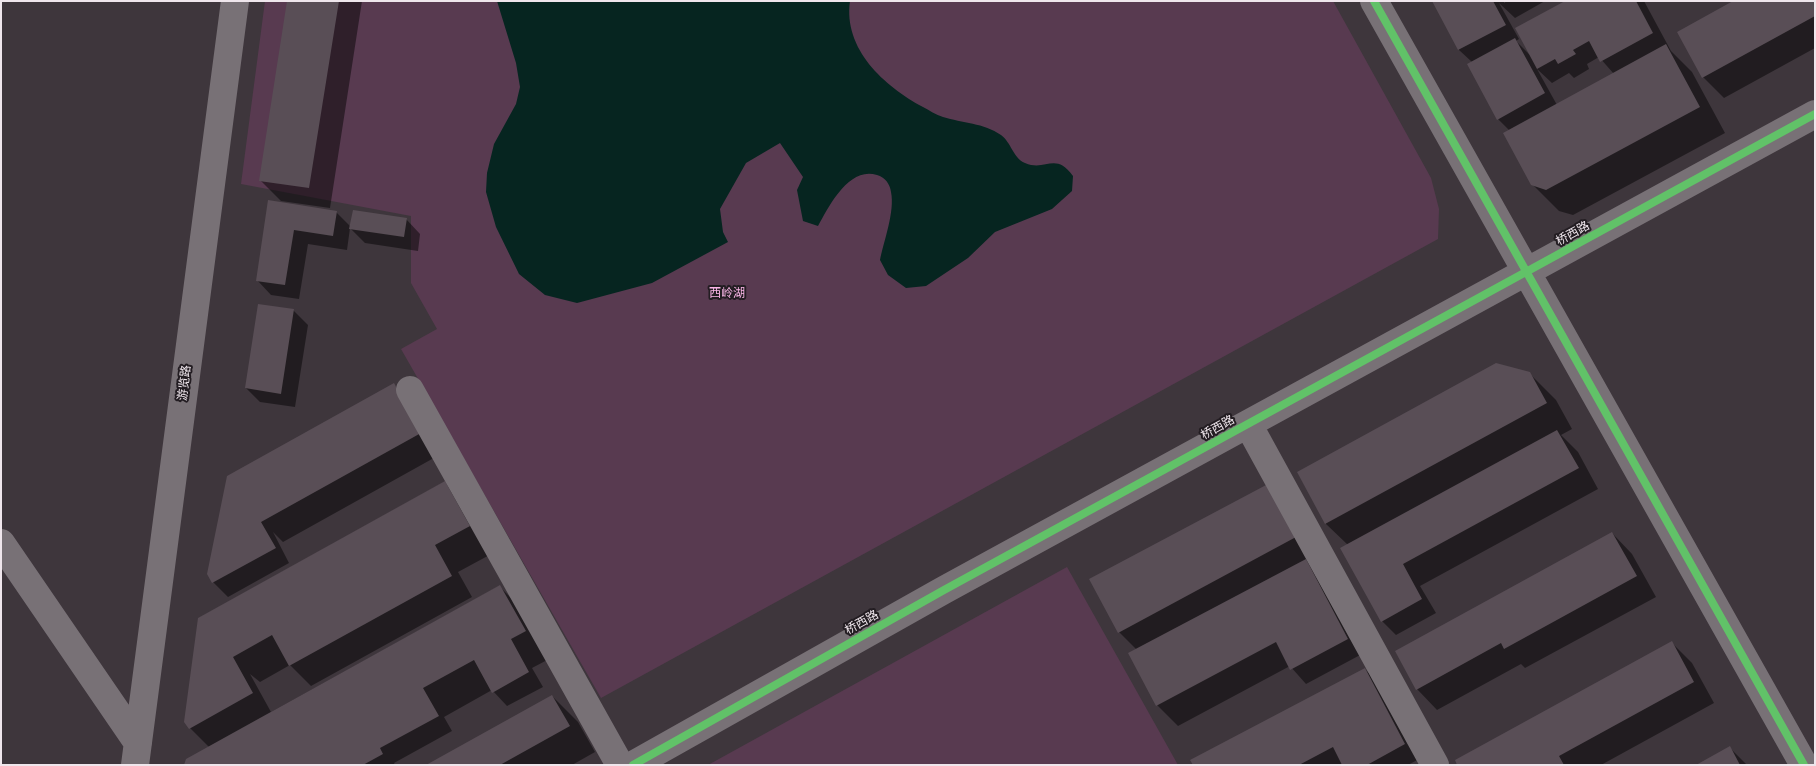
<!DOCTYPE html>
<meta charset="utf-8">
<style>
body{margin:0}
#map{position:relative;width:1816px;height:766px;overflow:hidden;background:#3e363c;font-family:Signika,sans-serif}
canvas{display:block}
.frame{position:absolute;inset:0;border:2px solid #efe6ec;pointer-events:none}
</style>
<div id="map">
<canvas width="1816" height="766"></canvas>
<div class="frame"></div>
</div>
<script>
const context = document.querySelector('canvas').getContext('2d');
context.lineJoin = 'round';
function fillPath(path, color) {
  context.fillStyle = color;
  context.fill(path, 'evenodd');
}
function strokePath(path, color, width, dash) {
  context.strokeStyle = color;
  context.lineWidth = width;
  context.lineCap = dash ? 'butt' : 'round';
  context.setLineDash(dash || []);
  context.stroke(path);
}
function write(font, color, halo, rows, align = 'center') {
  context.font = font + ' Signika,"Noto Sans SC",sans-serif';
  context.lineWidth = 4;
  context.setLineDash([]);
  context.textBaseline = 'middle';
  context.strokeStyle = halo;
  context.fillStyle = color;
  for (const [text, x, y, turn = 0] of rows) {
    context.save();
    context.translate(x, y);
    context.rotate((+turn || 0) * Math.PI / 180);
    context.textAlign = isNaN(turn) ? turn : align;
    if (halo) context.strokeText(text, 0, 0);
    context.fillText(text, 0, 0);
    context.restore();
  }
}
const green = new Path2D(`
 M265,1H1333L1431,178L1439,209L1438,239L601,698L401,349L437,329L411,283V216L241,184Z
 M1067,567L1178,765H708Z`);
const water = new Path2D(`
 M497,1H850C843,49 884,86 923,107C929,110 936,115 943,117C962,123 984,123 1001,135C1011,142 1013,158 1025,163C1046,172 1055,151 1073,176L1072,191L1052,209L995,232L968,258L926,286L906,288L888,275L880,260C884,240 895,212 891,192C890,184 885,177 877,175C849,166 829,206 818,226L803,221L797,190L803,177L780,143L746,163L720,209L723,232L728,242L652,283L577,303L545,295L519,274L496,227L486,192L487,173L494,144L516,104L520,87L516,63Z`);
const shadow = new Path2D(`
 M288,1H362L330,208L281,201L260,180Z
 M1433,1H1504V3L1507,1H1545L1515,18L1499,3L1519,39L1516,41L1529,54L1568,1H1644L1671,51L1692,72L1725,133L1573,215L1559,211L1532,184L1510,131L1498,119L1472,62L1459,50ZM1599,57L1614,74L1557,105L1537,69L1552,83L1569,73L1574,78L1589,69L1587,64Z
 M1815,1V48L1724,98L1703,77Z
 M269,202L336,212L351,227L406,219L420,234L418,251L365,243L350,228L347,250L308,244L299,299L271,295L257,280Z
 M293,310L308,325L295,407L260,402L246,388Z
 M1530,374L1556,400L1572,429L1561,435L1578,452L1598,489L1420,586L1436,613L1396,635L1382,621L1348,545L1326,524L1298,473Z
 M394,385L414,405L441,454L283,542L273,532L289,563L228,597L213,582L209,574Z
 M444,482L470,508L495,552L458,572L472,597L311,686L290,665L260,682L250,674L271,712L499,586L525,612L551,658L532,668L543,687L507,706L492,690L444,717L452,731L394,763L395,765H186L209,747L190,728L199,618Z
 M1268,486L1362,654L1306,684L1290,666L1178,726L1157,705L1137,650L1119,632Z
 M1612,533L1632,554L1656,597L1525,668L1521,664L1437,710L1417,689Z
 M1672,643L1692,663L1714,703L1601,765H1459Z
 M1365,669L1385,690L1419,759L1408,765H1194Z
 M552,696L578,722L595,752L572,765H429Z
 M1730,748L1747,765H1698Z`);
const building = new Path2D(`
 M287,1H339L309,188L259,181Z
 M1432,1H1493L1506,25L1458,50Z
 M1565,1H1636L1653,33L1600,62L1589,41L1573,50L1576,54L1558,64L1555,59L1537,69L1515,28Z
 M1733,1H1815V16L1702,78L1677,32Z
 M1515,38L1545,93L1497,120L1467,64Z
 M1666,44L1700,107L1546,190L1531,185L1503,133Z
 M268,200L337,211L333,236L294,230L285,285L256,281Z
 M353,210L407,218L404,237L349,229Z
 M258,304L294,309L281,394L245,388Z
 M1496,363L1530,372L1547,403L1325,524L1297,472Z
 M394,383L421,433L261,522L276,548L212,583L207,574L227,476Z
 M1557,430L1579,468L1403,564L1422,599L1381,622L1340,548Z
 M445,481L470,526L435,545L452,576L289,666L272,635L233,657L253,693L189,729L184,722L198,618Z
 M1268,484L1296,537L1118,633L1089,579Z
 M1612,532L1637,576L1504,649L1501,643L1416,690L1395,651Z
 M1306,559L1348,639L1290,670L1276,642L1156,706L1128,653Z
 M500,585L526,631L511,639L529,672L492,693L474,660L423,688L439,716L380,748L383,754L363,765H184L186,759Z
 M1672,641L1694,682L1559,756L1564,765H1457L1455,760Z
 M1365,668L1405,744L1367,765H1342L1333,747L1299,765H1193L1190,760Z
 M552,695L570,726L500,765H426Z
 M1730,746L1740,765H1696Z`);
const minor = new Path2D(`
 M1374,1L1804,765
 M410,390L620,765
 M1248,424L1435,765
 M1,543L138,743
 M135,765L235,1
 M633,765L944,590L1815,114`);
const cycleway = new Path2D(`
 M1374,1L1804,765
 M633,765L944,590L1815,114`);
const streetNames = [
 ["桥西路",1573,234,-29],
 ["游览路",185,383,-83],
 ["桥西路",1218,428,-29],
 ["桥西路",862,623,-29]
];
const parkNames = [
 ["西岭湖",727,294]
];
fillPath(green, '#583a50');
fillPath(water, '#062520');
fillPath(shadow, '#0007');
fillPath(building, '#594e56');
strokePath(minor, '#787176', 28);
strokePath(cycleway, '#61c268', 8);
write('12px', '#efe6ec', '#231d22', streetNames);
write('12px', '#fbb6e8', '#231d22', parkNames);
</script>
